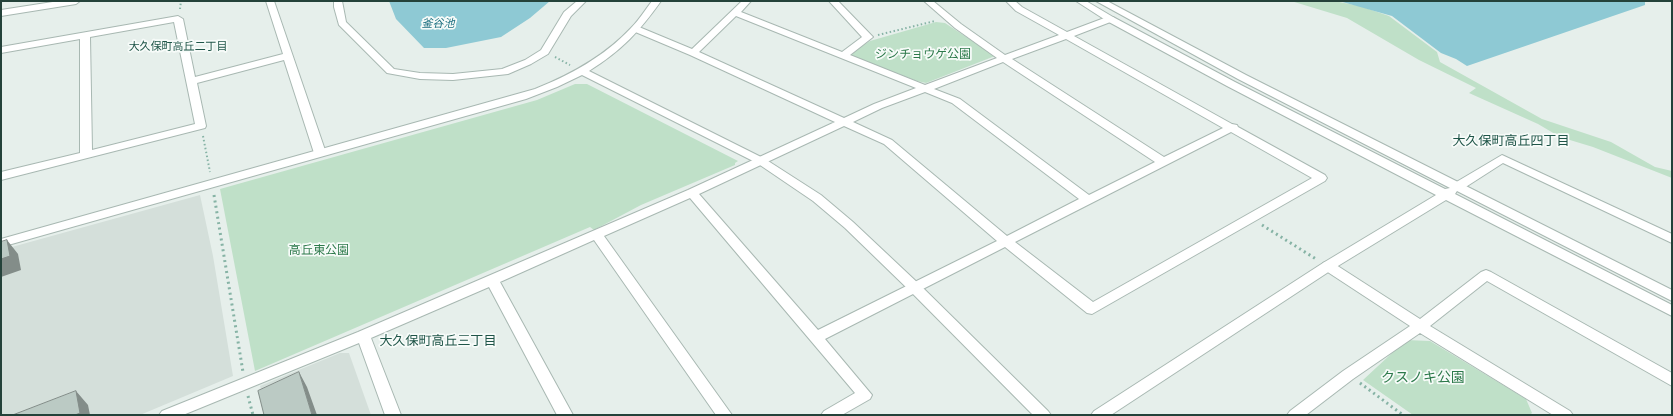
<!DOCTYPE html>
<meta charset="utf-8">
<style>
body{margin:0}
#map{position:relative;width:1673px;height:416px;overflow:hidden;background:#e6efeb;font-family:Quicksand,sans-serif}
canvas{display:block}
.frame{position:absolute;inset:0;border:2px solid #24423a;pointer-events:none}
</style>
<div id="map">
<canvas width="1673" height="416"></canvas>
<div class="frame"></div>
</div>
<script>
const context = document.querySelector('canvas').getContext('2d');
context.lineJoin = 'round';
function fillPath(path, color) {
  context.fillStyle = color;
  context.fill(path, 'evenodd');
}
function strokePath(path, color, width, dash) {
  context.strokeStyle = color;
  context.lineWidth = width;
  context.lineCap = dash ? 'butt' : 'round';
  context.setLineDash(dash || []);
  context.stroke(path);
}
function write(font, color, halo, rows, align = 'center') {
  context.font = font + ' Quicksand,"Noto Sans JP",sans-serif';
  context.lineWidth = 3.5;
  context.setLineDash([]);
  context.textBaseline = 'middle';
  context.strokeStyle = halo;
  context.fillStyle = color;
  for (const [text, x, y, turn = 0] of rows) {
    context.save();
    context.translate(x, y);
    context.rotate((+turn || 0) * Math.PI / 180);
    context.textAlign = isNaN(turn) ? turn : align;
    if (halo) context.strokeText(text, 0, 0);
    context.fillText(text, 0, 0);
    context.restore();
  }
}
const built = new Path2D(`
 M200,195L213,256L233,376L140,415H1V250Z
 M340,353H349L371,415H268L260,386Z`);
const green = new Path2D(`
 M1291,1H1334L1360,6L1389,16L1437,52L1440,62L1542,119L1611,142L1655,167L1672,171V178L1593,147L1560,137L1538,124L1469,93L1476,88L1419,60L1347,18Z
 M936,22L945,23L995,56L926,83L917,81L854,57L851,53L870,41Z
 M575,84H587L738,161L735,163V165L641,205L594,230L590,227L255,371L220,189L537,100Z
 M1406,340L1430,341L1526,399L1532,413L1530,415H1413L1363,380Z`);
const water = new Path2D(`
 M389,1H550L530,18L501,37L446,48H424L396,19Z
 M1339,1H1645V5L1467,66L1456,59L1441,53L1392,16Z`);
const pathFar1 = new Path2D(`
 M180,9L181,1
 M878,35L935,21
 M555,57L570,65
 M203,136L210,172`);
const path = new Path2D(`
 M214,195L243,372
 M1262,225L1316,259
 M1360,383L1403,415
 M248,396L253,415`);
const minor = new Path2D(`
 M59,1H80L76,4L1,16V10Z
 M266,1H274L326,153L324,155H316L314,153L284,60L197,83L206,126L205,128L1,180V172L80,153V39L1,53V47L178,16L183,19L195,77L283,54ZM174,22L195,124L92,150L90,37Z
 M334,1H342L346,22L394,69L420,73L453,74L502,69L525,60L541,50L564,12L577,1H586L571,16L548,54L531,64L508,74L453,80L420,79L387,73L339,25L334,7Z
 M742,1H751L741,12L842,52L862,37L829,1H838L873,37L850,55L925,85L997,58L955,28L924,1H933L961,24L1005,55L1059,35L1016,11L1006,1H1015L1022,7L1067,32L1107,17H1113L1115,19L1113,21L1074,36L1232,124L1237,125L1238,127L1325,175L1327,178L1325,181L1092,314L1087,313L1005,247L825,339L872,395L870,399L842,415H821L824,411L855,393L690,198L604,236L732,415H716L594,240L500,282L573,415H557L489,287L371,338L401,415H385L359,343L183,415H159L162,411L358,332L688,190L835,122L690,55L633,31L631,29L636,26L639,27L692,49ZM736,16L916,88L874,104L844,118L699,52ZM1066,39L1223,128L1164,157L1012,59ZM1003,62L1155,162L1089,195L960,99L934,89ZM925,92L952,103L1079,199L1007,236L892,140L853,122L882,108ZM844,126L884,144L997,241L818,330L699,194ZM1231,132L1312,178L1093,302L1015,242Z
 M1502,155L1672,234V243L1503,163L1461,190H1453L1451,187L1453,184Z
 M1328,261L1333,263L1420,319L1481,272L1486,270L1491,272L1672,373V386L1487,281L1430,326L1570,411L1573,415H1553L1420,333L1353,379L1306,415H1287L1290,411L1343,371L1410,326L1323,269L1322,266L1323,263Z`);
const tertiary = new Path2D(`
 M652,1H661C639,32 622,50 589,71L765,159L821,195L853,222L920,285L1048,411L1051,415H1033L910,291L845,228L813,201L757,163L582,75L557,87L526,99L1,247V239L535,89C570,75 604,57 631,28C639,20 645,10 652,1Z
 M1076,1H1086L1113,17L1235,82L1445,189L1450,188L1238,79L1096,1H1107L1246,75L1672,290V301L1457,191L1455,194L1672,305V316L1446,200L1333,269L1111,415H1091L1094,411L1323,263L1436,195L1227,86L1107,21Z`);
const shadedWall = new Path2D(`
 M7,240L18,254L21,270L1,277V259Z
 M299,372L307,387L317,415H312Z
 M76,391L88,405L90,415H75Z`);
const building = new Path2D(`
 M7,240L10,256L1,259V242Z
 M299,372L312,415H264L258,391Z
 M76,391L80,413L75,415H13Z`);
const farWaternames = [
 ["釜谷池",438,24]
];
const farNeighbourhoodnames = [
 ["大久保町高丘二丁目",178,47]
];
const parkNames = [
 ["ジンチョウゲ公園",923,54],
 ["高丘東公園",319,250]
];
const neighbourhoodNames = [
 ["大久保町高丘四丁目",1511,141],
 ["大久保町高丘三丁目",438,341]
];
const nearParknames = [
 ["クスノキ公園",1423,378]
];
fillPath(built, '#d4dfda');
fillPath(green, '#bfe0c8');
fillPath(water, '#8ec9d4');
strokePath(minor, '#a8b8b2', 2);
strokePath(tertiary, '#a8b8b2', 2);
strokePath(pathFar1, '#86b3a5', 2, [1.5, 2.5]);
strokePath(path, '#86b3a5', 3, [2, 3.5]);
fillPath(minor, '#fff');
fillPath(tertiary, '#fff');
fillPath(shadedWall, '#838d89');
fillPath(building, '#bbcac4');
strokePath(building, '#838d89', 1);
write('italic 11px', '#1c6f80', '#f7fbf9', farWaternames);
write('11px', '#1f5548', '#f7fbf9', farNeighbourhoodnames);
write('12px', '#2d7a4b', '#f7fbf9', parkNames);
write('13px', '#1f5548', '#f7fbf9', neighbourhoodNames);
write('14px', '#2d7a4b', '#f7fbf9', nearParknames);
</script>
